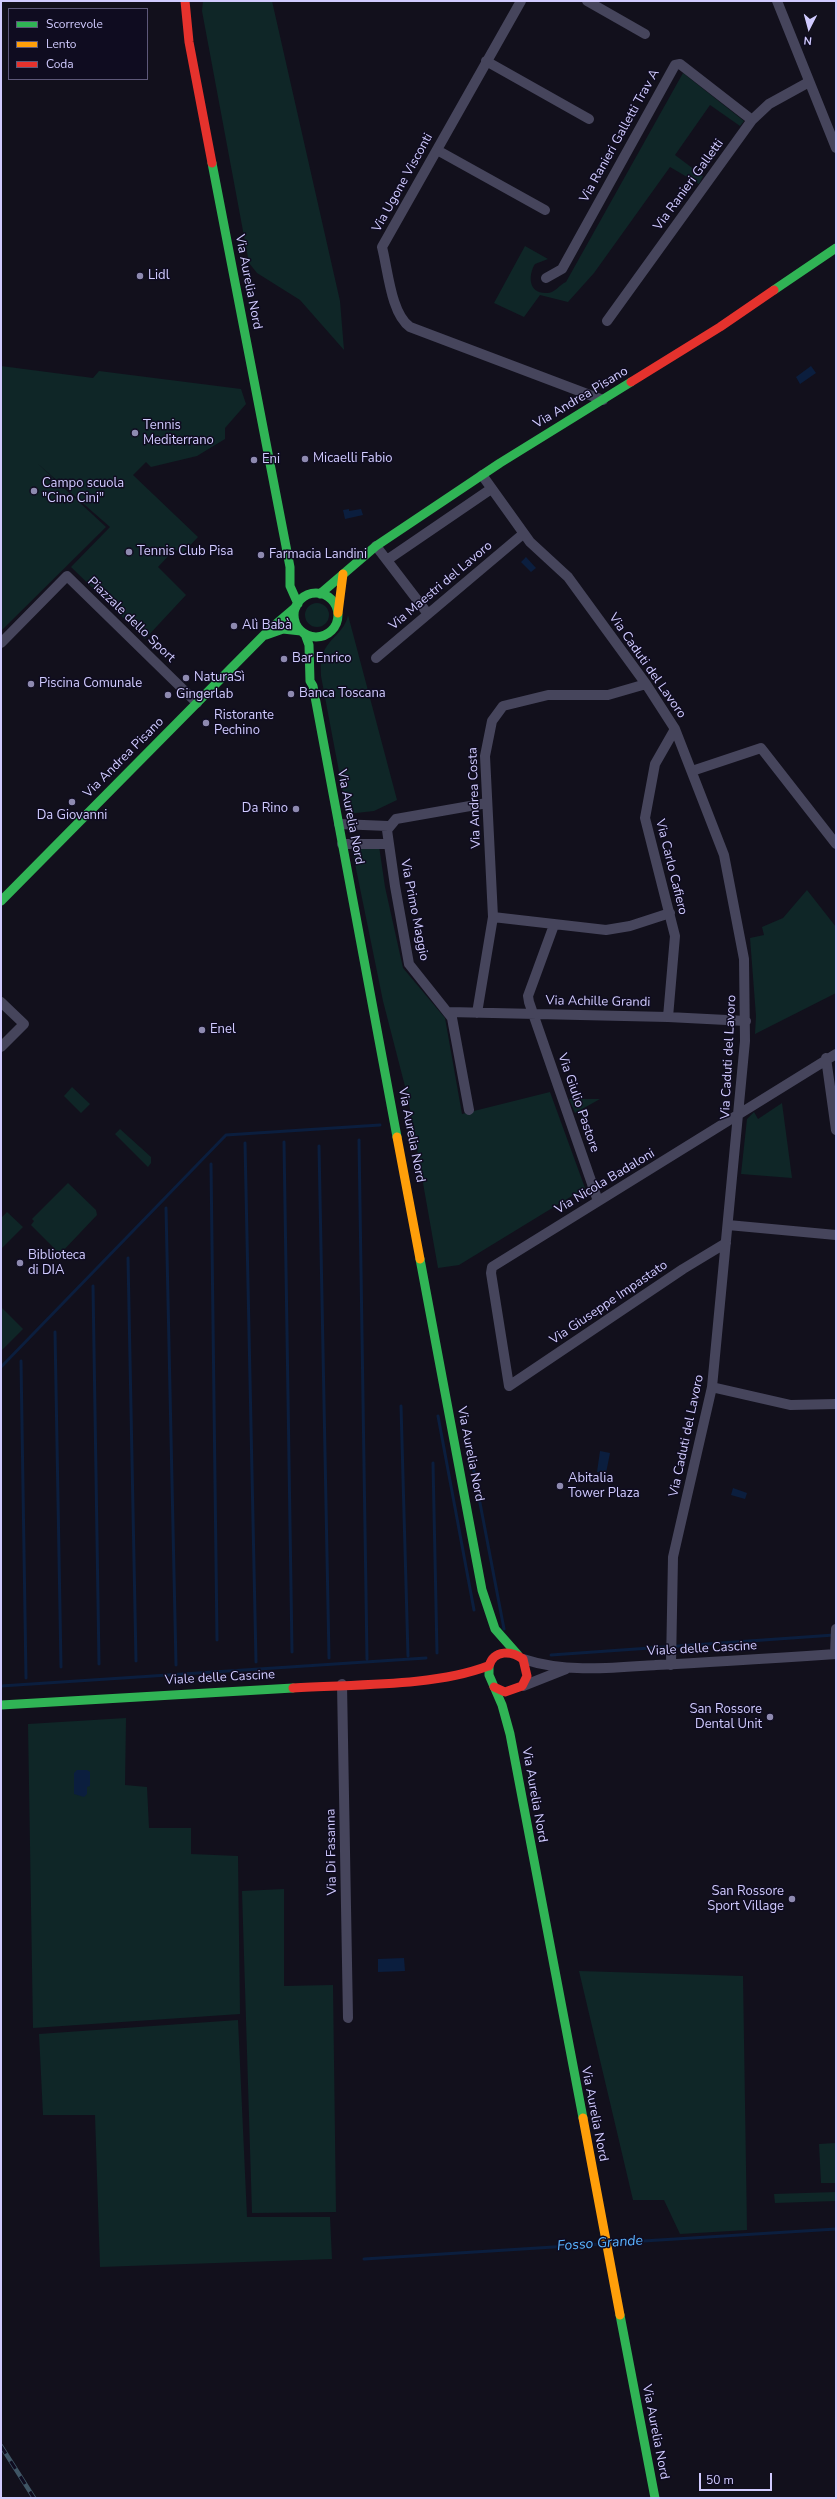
<!DOCTYPE html>
<meta charset="utf-8">
<style>
body{margin:0}
#map{position:relative;width:837px;height:2499px;overflow:hidden;background:#12101c;font-family:"Nunito Sans",sans-serif}
canvas{display:block}
.frame{position:absolute;inset:0;border:2px solid #d1cbff;pointer-events:none}
.legend{position:absolute;left:8px;top:8px;width:140px;height:72px;box-sizing:border-box;background:#0f0c20;border:1px solid #5d5879;margin:0;padding:5px 7px;list-style:none;font-size:12px;color:#d1cbff}
.legend li{display:flex;align-items:center;gap:8px;height:20px}
.legend b{width:20px;border:1px solid #5d5879}
.north{position:absolute;left:789px;top:8px;width:40px;height:40px;-webkit-text-stroke:3px #0f0c20;paint-order:stroke;rotate:186deg;font-size:11px;font-weight:700;line-height:16px;text-align:center;color:#d1cbff}
.north::after{content:'';display:block;margin:auto;width:14px;height:18px;background:#d1cbff;clip-path:polygon(50% 0,100% 100%,50% 72%,0 100%)}
.scale{position:absolute;left:699px;top:2473px;width:73px;height:18px;box-sizing:border-box;border:2px solid #d1cbff;border-top:0;padding-left:5px;font-size:12px;line-height:14px;white-space:nowrap;color:#d1cbff;-webkit-text-stroke:3px #0f0c20;paint-order:stroke}
</style>
<div id="map">
<canvas width="837" height="2499"></canvas>
<div class="frame"></div>
<ul class="legend">
<li><b style="height:5px;background:#30b455"></b>Scorrevole</li>
<li><b style="height:5px;background:#ff9f0a"></b>Lento</li>
<li><b style="height:5px;background:#e5322d"></b>Coda</li>
</ul>
<div class="north">N</div>
<div class="scale">50 m</div>
</div>
<script>
const context = document.querySelector('canvas').getContext('2d');
context.lineJoin = 'round';
function fillPath(path, color) {
  context.fillStyle = color;
  context.fill(path, 'evenodd');
}
function strokePath(path, color, width, dash) {
  context.strokeStyle = color;
  context.lineWidth = width;
  context.lineCap = dash ? 'butt' : 'round';
  context.setLineDash(dash || []);
  context.stroke(path);
}
function write(font, color, halo, rows, align = 'center') {
  context.font = font + ' "Nunito Sans",sans-serif';
  context.lineWidth = 3;
  context.setLineDash([]);
  context.textBaseline = 'middle';
  context.strokeStyle = halo;
  context.fillStyle = color;
  for (const [text, x, y, turn = 0] of rows) {
    context.save();
    context.translate(x, y);
    context.rotate((+turn || 0) * Math.PI / 180);
    context.textAlign = isNaN(turn) ? turn : align;
    if (halo) context.strokeText(text, 0, 0);
    context.fillText(text, 0, 0);
    context.restore();
  }
}
const green = new Path2D(`
 M203,1H272L340,301L344,350L300,300L257,273L249,263L202,11Z
 M683,73L744,121L740,126L710,105L675,155L703,176L699,184L670,167L594,273L568,302L540,295L524,317L494,303L525,246L548,259L535,264C528,275 528,294 547,293C555,293 559,285 566,282Z
 M1,366L93,378L99,371L241,389L246,404L225,428V439L197,456L151,467L146,462L133,475L198,537L181,555L175,549L158,567L186,595L145,639L71,567L110,527L37,463L106,527L1,631Z
 M305 615a12 12 0 1 1 24 0a12 12 0 1 1-24 0Z
 M348,615L397,800L374,811L347,814L321,676C321,670 320,663 322,657C326,639 345,633 348,615Z
 M379,846L385,887L403,968L445,1018L462,1114L550,1092L585,1188L459,1265L438,1268L408,1098L383,1001L352,849Z
 M807,890L836,927V993L755,1034L756,1016L750,938L764,935L762,927L783,918Z
 M72,1087L90,1104L81,1113L64,1096Z
 M569,1099H600L575,1113Z
 M782,1103L792,1178L741,1174L747,1119L754,1112L758,1119Z
 M120,1129L151,1157V1163L148,1167L115,1134Z
 M68,1183L96,1210L97,1215L60,1254L31,1225L34,1221L32,1219Z
 M7,1212L23,1227L1,1249V1218Z
 M1,1307L23,1329L1,1351Z
 M126,1718L125,1785L147,1787L149,1828H191V1854L238,1856L240,2014L33,2028L28,1724Z
 M284,1889V1986L333,1985L336,2212L252,2213L242,1891Z
 M579,1971L743,1976L747,2230L680,2234L664,2200H633Z
 M238,2020L247,2217H330L332,2259L100,2267L95,2115H43L39,2034Z
 M836,2143V2183H821L819,2144Z
 M836,2192V2201L775,2203L774,2194Z`);
const water = new Path2D(`
 M811,366L816,373L800,384L796,377Z
 M349,509V511L361,509L363,515L345,519L343,510Z
 M526,557L536,568L531,572L521,562Z
 M600,1451L610,1453L606,1473L597,1472Z
 M733,1488L747,1493L745,1499L731,1495Z
 M77,1770H87L90,1772V1786L87,1787V1794L84,1797L74,1794V1773Z
 M404,1958L405,1971L378,1972V1959Z`);
const stream = new Path2D(`
 M359,1140L367,1659
 M284,1142L292,1652
 M245,1143L256,1662
 M319,1146L329,1658
 M211,1164L217,1640
 M166,1208L176,1665
 M128,1258L136,1661
 M93,1286L99,1664
 M55,1332L61,1667
 M21,1361L26,1678
 M1,1367L226,1135L380,1125
 M401,1406L408,1656
 M438,1416L474,1610
 M468,1440L504,1629
 M433,1463L437,1653
 M551,1655L834,1635
 M1,1686L426,1658
 M611,2243L836,2229
 M364,2259L601,2244`);
const street = new Path2D(`
 M521,1L382,247C388,270 391,314 410,327L603,400
 M587,1L645,34
 M777,1L836,148
 M486,61L589,119
 M437,150L545,210
 M546,278L562,269L675,65L680,64L752,120
 M607,321L752,120L769,104L809,82
 M482,475L530,542L568,577L646,684L675,729L724,855L744,959L745,1041L712,1387L673,1557L671,1665
 M376,546L428,614
 M387,560L491,489
 M1,643L67,576L197,703
 M376,658L523,534
 M692,771L761,748L836,844
 M339,824L388,826
 M342,844H388
 M493,917L606,930L630,926L670,913
 M554,925L528,996L529,1002L598,1201
 M1,1002L24,1024L1,1047
 M449,1012L668,1017L746,1021
 M477,1013L493,917L485,756L492,721L503,706L548,695H608L646,684
 M668,1017L675,936L645,818L655,764L675,729
 M826,1058L836,1130
 M469,1110L452,1018L409,964L395,886L387,830L396,819L487,803
 M728,1225L836,1235
 M726,1243L683,1269L509,1386L491,1273L492,1267L836,1054
 M712,1387L791,1405L836,1404
 M835,1654L836,1629
 M523,1659C565,1673 612,1668 656,1665C716,1662 776,1658 836,1654
 M342,1684L348,2018
 M523,1686L566,1669`);
const fast = new Path2D(`
 M212,163L290,567V586L298,604
 M774,290L836,248
 M294 615a22 22 0 1 1 44 0a22 22 0 1 1-44 0Z
 M320,594L376,546L500,463L631,382
 M305,634L309,645L310,681L313,686L397,1137
 M266,635L283,629L301,631
 M1,901L269,630L296,607
 M420,1259L482,1590L495,1629L518,1655
 M489,1666V1675L502,1705L510,1734L583,2118
 M1,1705L293,1688
 M620,2315L655,2498`);
const slow = new Path2D(`
 M338,613L343,574
 M397,1137L420,1259
 M583,2118L620,2315`);
const jam = new Path2D(`
 M185,1L189,42L212,163
 M631,382L720,327L774,290
 M489,1666C494,1649 512,1651 523,1659L527,1676L522,1686L505,1692L494,1687
 M293,1688C353,1684 433,1687 488,1666`);
const rail = new Path2D(`
 M1,2446L34,2498`);
const markers = [
 [140,276,4,"#8e8ab0"],
 [135,433,4,"#8e8ab0"],
 [305,459,4,"#8e8ab0"],
 [254,460,4,"#8e8ab0"],
 [34,491,4,"#8e8ab0"],
 [129,552,4,"#8e8ab0"],
 [261,555,4,"#8e8ab0"],
 [234,626,4,"#8e8ab0"],
 [284,659,4,"#8e8ab0"],
 [186,678,4,"#8e8ab0"],
 [31,684,4,"#8e8ab0"],
 [291,694,4,"#8e8ab0"],
 [168,695,4,"#8e8ab0"],
 [206,723,4,"#8e8ab0"],
 [72,802,4,"#8e8ab0"],
 [296,809,4,"#8e8ab0"],
 [202,1030,4,"#8e8ab0"],
 [20,1263,4,"#8e8ab0"],
 [560,1486,4,"#8e8ab0"],
 [770,1717,4,"#8e8ab0"],
 [792,1899,4,"#8e8ab0"]
];
const streetNames = [
 ["Via Ranieri Galletti Trav A",620,136,-61],
 ["Via Ugone Visconti",403,183,-61],
 ["Via Ranieri Galletti",689,185,-54],
 ["Via Aurelia Nord",248,282,79],
 ["Via Andrea Pisano",581,398,-31],
 ["Via Maestri del Lavoro",441,586,-40],
 ["Piazzale dello Sport",131,620,44],
 ["Via Caduti del Lavoro",647,666,55],
 ["Via Andrea Pisano",124,758,-45],
 ["Via Andrea Costa",475,798,-92],
 ["Via Aurelia Nord",350,817,79],
 ["Via Carlo Cafiero",671,867,76],
 ["Via Primo Maggio",414,910,79],
 ["Via Achille Grandi",598,1002,1],
 ["Via Caduti del Lavoro",729,1057,-87],
 ["Via Giulio Pastore",578,1103,71],
 ["Via Aurelia Nord",411,1135,79],
 ["Via Nicola Badaloni",605,1182,-31],
 ["Via Giuseppe Impastato",609,1303,-34],
 ["Via Caduti del Lavoro",687,1436,-78],
 ["Via Aurelia Nord",470,1454,79],
 ["Viale delle Cascine",702,1649,-3],
 ["Viale delle Cascine",220,1678,-3],
 ["Via Aurelia Nord",534,1795,80],
 ["Via Di Fasanna",332,1852,-91],
 ["Via Aurelia Nord",594,2114,79],
 ["Via Aurelia Nord",655,2432,79]
];
const poiNames = [
 ["Lidl",148,276],
 ["Tennis",143,426],
 ["Mediterrano",143,441],
 ["Micaelli Fabio",313,459],
 ["Eni",262,460],
 ["Campo scuola",42,484],
 ["\"Cino Cini\"",42,499],
 ["Tennis Club Pisa",137,552],
 ["Farmacia Landini",269,555],
 ["Alì Babà",242,626],
 ["Bar Enrico",292,659],
 ["NaturaSì",194,678],
 ["Piscina Comunale",39,684],
 ["Banca Toscana",299,694],
 ["Gingerlab",176,695],
 ["Ristorante",214,716],
 ["Pechino",214,731],
 ["Da Rino",288,809,"right"],
 ["Da Giovanni",72,816,"center"],
 ["Enel",210,1030],
 ["Biblioteca",28,1256],
 ["di DIA",28,1271],
 ["Abitalia",568,1479],
 ["Tower Plaza",568,1494],
 ["San Rossore",762,1710,"right"],
 ["Dental Unit",762,1725,"right"],
 ["San Rossore",784,1892,"right"],
 ["Sport Village",784,1907,"right"]
];
const waterNames = [
 ["Fosso Grande",600,2244,-4]
];
fillPath(green, '#0f2627');
fillPath(water, '#0b1e3e');
strokePath(stream, '#0b1e3e', 3);
strokePath(street, '#46455c', 10);
strokePath(fast, '#30b455', 9);
strokePath(slow, '#ff9f0a', 9);
strokePath(jam, '#e5322d', 9);
strokePath(rail, '#3f5565', 4.5);
strokePath(rail, '#0f0c20', 3, [9]);
for (const [x, y, r, color] of markers) {
  const dot = new Path2D();
  dot.arc(x, y, r, 0, 2 * Math.PI);
  context.fillStyle = color;
  context.fill(dot);
  strokePath(dot, '#0f0c20', 1.5);
}
write('13px', '#d1cbff', '#0f0c20', streetNames);
write('13px', '#d1cbff', '#0f0c20', poiNames, 'left');
write('italic 14px', '#59b3ff', '#0f0c20', waterNames);
</script>
